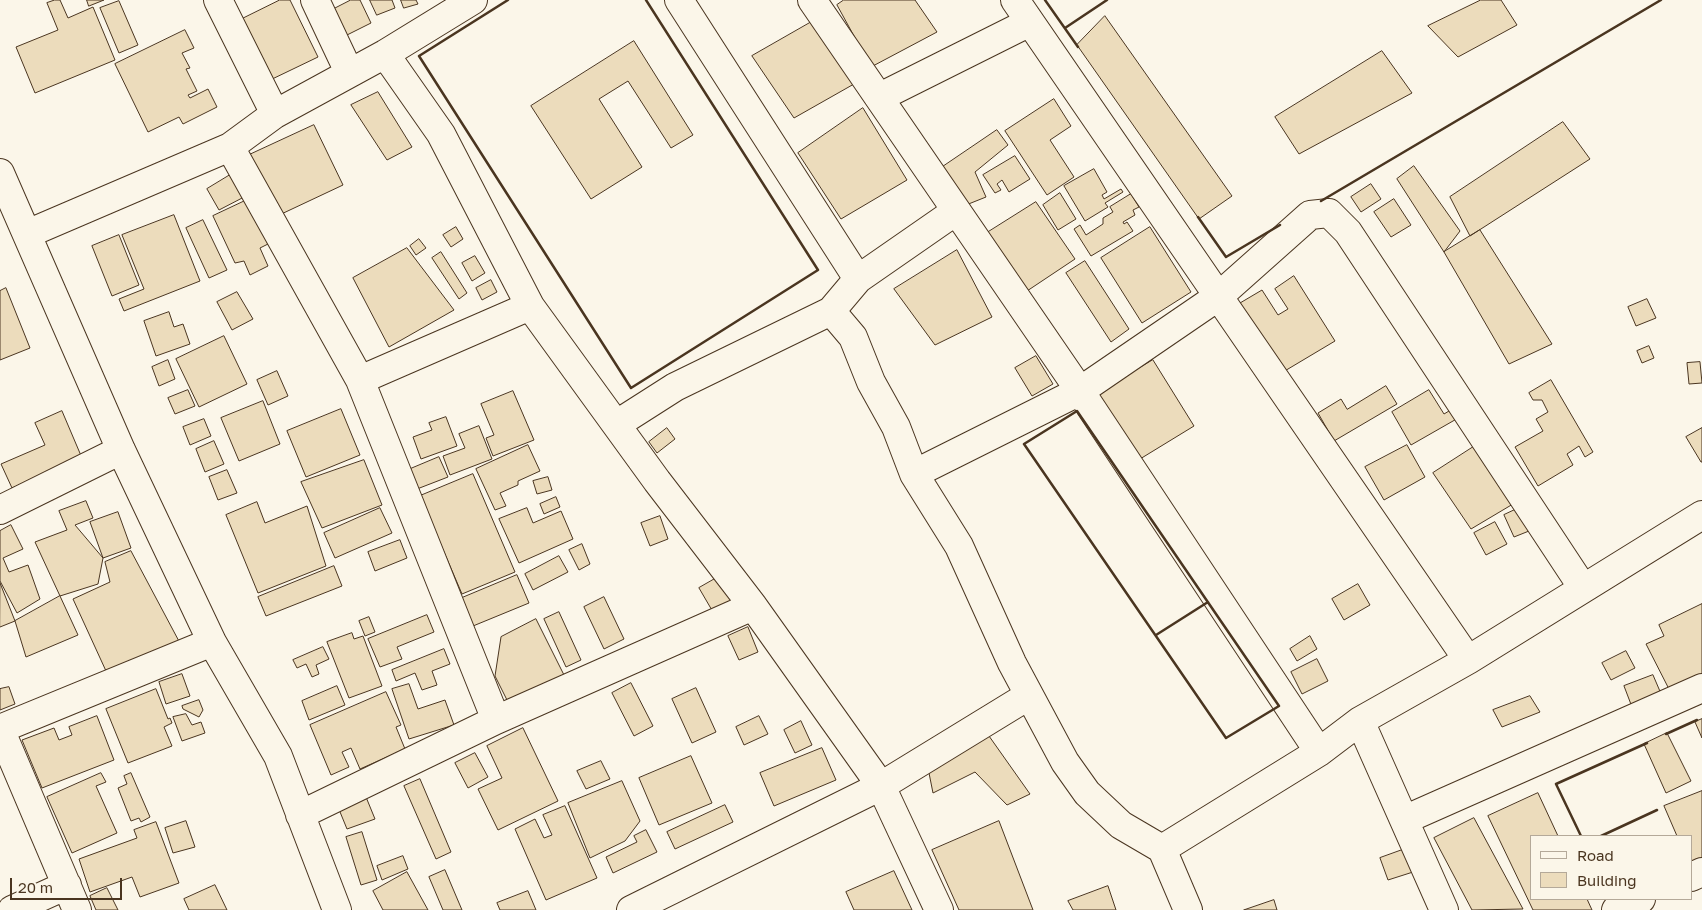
<!DOCTYPE html>
<style>
body{margin:0}
#map{position:relative;width:1702px;height:910px;overflow:hidden;background:#fbf6e9;font-family:"Golos Text",sans-serif}
canvas{display:block}
.legend{position:absolute;left:1530px;top:835px;width:162px;height:65px;box-sizing:border-box;background:#fbf6e9;border:1px solid #b4a999;margin:0;padding:6px 9px;list-style:none;font-size:15px;color:#4a3520}
.legend li{display:flex;align-items:center;gap:10px;height:25px}
.legend b{width:25px;border:1px solid #b4a999}
.scale{position:absolute;left:10px;top:878px;width:112px;height:22px;box-sizing:border-box;border:2px solid #4a3520;border-top:0;padding-left:6px;font-size:15px;line-height:18px;white-space:nowrap;color:#4a3520;-webkit-text-stroke:4px #fbf6e9;paint-order:stroke}
</style>
<div id="map">
<canvas width="1702" height="910"></canvas>
<ul class="legend">
<li><b style="height:6px;background:#fbf6e9"></b>Road</li>
<li><b style="height:14px;background:#ecdcbc"></b>Building</li>
</ul>
<div class="scale">20 m</div>
</div>
<script>
const context = document.querySelector('canvas').getContext('2d');
context.lineJoin = 'round';
function fillPath(path, color) {
  context.fillStyle = color;
  context.fill(path, 'evenodd');
}
function strokePath(path, color, width, dash) {
  context.strokeStyle = color;
  context.lineWidth = width;
  context.lineCap = dash ? 'butt' : 'round';
  context.setLineDash(dash || []);
  context.stroke(path);
}
const building = new Path2D(`
 M55,0H60L68,18L93,7L115,60L35,93L16,47L58,30L47,3Z
 M87,0H104L89,6Z
 M280,0H290L318,57L266,82L236,22Z
 M351,0H360L371,23L345,36L332,10Z
 M370,0H392L395,8L377,15Z
 M401,0H416L418,4L404,8Z
 M844,0H915L937,32L871,67L837,5Z
 M1481,0H1501L1517,25L1458,57L1428,26Z
 M119,1L138,45L119,53L100,8Z
 M1105,16L1232,196L1199,219L1077,45Z
 M815,20L854,84L794,118L752,56Z
 M185,30L194,48L182,53L190,68L186,69L197,91L188,95L190,98L208,89L217,107L183,124L179,117L148,132L115,64Z
 M634,41L693,135L671,148L628,81L599,99L642,167L591,199L531,106Z
 M1382,51L1412,93L1299,154L1275,117Z
 M378,92L412,147L387,160L351,105Z
 M1054,99L1071,126L1050,140L1074,177L1047,195L1005,131Z
 M863,108L907,180L841,219L798,153Z
 M1563,122L1590,159L1470,236L1450,197Z
 M314,125L343,185L275,217L247,156Z
 M997,130L1008,145L975,172L986,197L966,205L941,168Z
 M1015,156L1030,179L1009,192L1002,180L997,184L1001,190L995,193L983,175Z
 M1414,166L1460,231L1444,252L1397,179Z
 M1094,169L1107,192L1102,195L1104,199L1121,189L1123,192L1105,203L1108,207L1085,221L1064,186Z
 M235,172L246,196L219,210L207,189Z
 M1371,184L1381,199L1361,212L1351,197Z
 M1060,193L1076,219L1058,230L1043,205Z
 M1131,194L1139,207L1133,210L1135,215L1123,222L1124,224L1127,222L1133,231L1091,256L1074,229L1080,225L1086,235L1103,224V218L1113,212L1110,207Z
 M1394,199L1411,225L1391,237L1374,212Z
 M247,200L268,244L260,248L268,266L250,275L244,261L235,263L213,216Z
 M1036,202L1075,259L1021,295L982,236Z
 M174,215L200,281L124,311L119,299L144,289L122,235Z
 M203,220L227,270L209,278L186,228Z
 M456,227L463,239L451,247L443,235Z
 M1150,227L1191,292L1142,323L1101,258Z
 M1480,230L1552,344L1509,364L1444,252Z
 M119,235L139,285L112,296L92,246Z
 M419,239L426,248L416,255L410,246Z
 M407,248L454,310L389,347L353,278Z
 M957,250L992,317L935,345L894,289Z
 M441,252L467,293L459,299L432,258Z
 M475,256L485,273L472,281L462,263Z
 M1085,261L1129,329L1111,342L1066,273Z
 M1294,276L1335,341L1283,372L1240,303L1262,290L1278,315L1288,309L1275,289Z
 M491,280L497,292L482,300L476,288Z
 M6,288L30,348L0,360V291Z
 M237,292L253,319L232,330L217,302Z
 M1647,299L1656,318L1636,326L1628,307Z
 M169,312L174,327L183,324L190,344L156,356L144,321Z
 M224,336L247,384L199,407L176,359Z
 M1649,346L1654,358L1642,363L1637,351Z
 M1036,356L1053,384L1032,396L1015,368Z
 M168,360L175,379L159,386L152,367Z
 M1153,360L1194,426L1140,459L1098,393Z
 M1700,362L1702,383L1689,384L1687,363Z
 M277,371L288,396L268,405L257,380Z
 M1551,380L1593,452L1585,457L1579,446L1567,454L1573,465L1538,486L1515,447L1543,431L1536,419L1548,412L1542,400H1533L1529,393Z
 M1386,386L1397,404L1334,441L1318,413L1341,399L1347,409Z
 M188,390L195,406L175,414L168,398Z
 M1429,390L1444,414L1454,408L1460,417L1411,445L1392,412Z
 M513,391L534,440L493,456L486,438L494,435L481,404Z
 M263,401L280,444L239,461L221,418Z
 M341,409L360,455L306,477L287,431Z
 M62,411L82,458L12,488L1,464L45,445L35,423Z
 M446,417L457,446L421,459L413,437L432,430L429,423Z
 M204,419L211,436L190,445L183,427Z
 M479,426L492,459L450,475L443,456L465,448L459,434Z
 M667,428L675,439L657,453L649,442Z
 M1702,428V462H1701L1686,437Z
 M214,441L224,464L205,472L196,449Z
 M1478,444L1513,504L1471,529L1433,473Z
 M528,445L540,471L518,481V485L500,493L506,506L495,510L476,469Z
 M1407,445L1425,477L1384,500L1365,467Z
 M439,457L448,477L417,489L408,470Z
 M364,460L382,505L322,528L301,482Z
 M227,470L237,493L218,500L209,477Z
 M473,474L515,572L462,594L420,496Z
 M548,477L552,490L537,494L533,481Z
 M556,497L560,507L544,514L540,504Z
 M86,501L93,518L75,525L103,558L98,584L60,596L35,542L67,530L59,511Z
 M257,502L265,523L307,506L326,566L258,593L226,515Z
 M380,508L392,533L335,558L324,533Z
 M527,508L533,523L561,511L573,539L519,563L499,519Z
 M1519,508L1529,531L1514,537L1504,515Z
 M118,512L131,548L103,558L90,522Z
 M660,516L668,539L650,546L641,523Z
 M1495,522L1507,544L1486,555L1474,533Z
 M11,525L23,549L3,558L9,572L28,565L40,599L17,613L0,581V531Z
 M400,540L407,558L375,571L368,552Z
 M582,544L590,564L579,570L569,550Z
 M131,551L181,645L106,671L73,599L110,582L105,562Z
 M559,556L568,572L533,590L525,574Z
 M334,566L342,586L266,616L258,597Z
 M517,575L529,603L473,626L462,598Z
 M720,576L734,600L713,612L699,588Z
 M0,583L15,621L0,627Z
 M1358,584L1370,605L1344,620L1332,599Z
 M60,596L78,635L26,657L15,621Z
 M604,597L624,639L604,649L584,607Z
 M1702,604V678L1671,693L1646,644L1664,636L1659,625Z
 M559,612L581,660L566,667L544,619Z
 M427,615L434,632L397,647L402,659L380,667L368,639Z
 M369,617L375,632L365,636L359,621Z
 M536,619L564,675L508,702L495,676L501,637Z
 M748,627L758,652L739,660L728,636Z
 M352,633L354,639L363,636L382,686L349,698L327,642Z
 M1310,636L1317,649L1297,661L1290,649Z
 M323,647L329,659L316,665L319,674L312,677L306,664L297,668L293,660Z
 M444,649L450,664L432,671L437,685L422,690L415,673L396,681L392,670Z
 M1626,651L1635,668L1611,680L1602,663Z
 M1317,659L1328,681L1302,694L1291,672Z
 M182,674L190,696L166,704L159,682Z
 M1653,675L1662,696L1632,707L1624,686Z
 M631,683L653,726L634,736L612,693Z
 M409,684L418,709L445,700L454,725L409,739L392,689Z
 M337,686L345,705L309,720L302,701Z
 M9,687L15,704L0,710V689Z
 M696,688L716,732L692,743L672,699Z
 M156,689L168,719L170,718L172,723L164,727L172,746L128,763L106,709Z
 M386,692L401,725L396,727L405,749L360,769L351,748L342,752L349,767L331,775L310,725Z
 M1530,696L1540,712L1502,727L1493,710Z
 M199,700L203,710L199,717L183,709L182,706Z
 M186,714L192,725L201,722L205,733L182,741L173,717Z
 M97,716L114,760L42,788L22,740L54,728L59,740L72,735L69,727Z
 M759,716L768,734L744,745L736,727Z
 M1702,719V738L1695,722Z
 M801,721L812,745L795,753L784,730Z
 M523,728L558,801L498,830L478,789L502,778L487,746Z
 M1667,733L1691,781L1666,793L1644,744Z
 M989,736L1030,794L1007,805L975,772L933,793L929,773Z
 M822,748L836,780L774,806L760,773Z
 M475,753L488,777L468,788L455,763Z
 M691,756L712,803L659,825L639,778Z
 M601,761L610,779L586,789L577,771Z
 M101,773L106,782L96,786L117,833L72,853L47,797Z
 M131,773L150,817L141,822L139,818L131,821L118,788L127,784L124,776Z
 M420,779L451,852L436,859L404,786Z
 M622,781L640,821L625,841L590,858L568,803Z
 M1702,791V865L1691,866V836H1677L1664,806Z
 M1538,793L1558,836H1531V899H1587L1592,910H1533L1488,816Z
 M366,797L375,819L347,829L338,807Z
 M725,805L733,822L675,849L667,832Z
 M565,806L597,878L546,900L515,829L535,819L544,838L552,835L543,815Z
 M1474,818L1523,909L1472,910L1434,838Z
 M186,821L195,847L173,853L165,828Z
 M999,821L1033,910H959L932,850Z
 M156,822L179,883L140,897L132,877L90,892L79,859L137,838L134,830Z
 M646,830L657,852L613,873L606,857L637,842L634,836Z
 M362,832L377,880L361,885L346,837Z
 M1405,849L1413,872L1388,880L1380,858Z
 M403,856L408,869L382,880L377,866Z
 M445,870L462,910H443L429,877Z
 M894,871L912,910H854L846,892Z
 M407,872L428,910H383L373,891Z
 M215,885L227,910H189L184,899Z
 M1108,886L1116,910H1073L1068,901Z
 M107,888L118,910H96L90,896Z
 M528,891L536,910H500L497,903Z
 M1274,900L1277,910H1244Z`);
const minor = new Path2D(`
 M218,0L275,114
 M315,0L349,72
 M812,0L1080,391L1319,752
 M1015,0L1468,660
 M385,54L441,134L530,306L657,481L753,606L881,786L939,910
 M880,97L1030,22
 M230,147L360,380L496,720
 M0,173L121,450L212,642L278,756L337,910
 M27,234L230,147L275,114L385,54L473,0
 M858,279L956,211
 M831,311L853,337L871,382L896,427L914,474L959,546L1012,663L1065,762L1087,793L1121,825L1162,849L1188,910
 M360,380L530,306
 M617,424L675,387L831,311L858,279L679,0
 M914,474L1080,391L1219,296L1310,215L1329,213L1348,232L1583,588
 M0,510L121,450
 M1360,721L1444,910
 M300,815L496,720L753,606
 M1404,820L1702,688
 M1162,849L1319,752L1360,721L1468,660L1702,515
 M1691,877L1702,872
 M12,910L67,885
 M77,910L0,729L212,642
 M631,910L881,786L1028,696
 M1616,910L1641,899`);
const wall = new Path2D(`
 M508,0L419,56L631,388L818,270L646,0
 M1045,0L1078,47
 M1065,28L1107,0
 M1321,201L1661,0
 M1198,217L1226,257L1280,225
 M1077,411L1279,706L1226,738L1024,444Z
 M1156,635L1208,602
 M1666,734L1697,720
 M1581,836L1556,784L1647,743
 M1601,836L1657,810`);
fillPath(building, '#ecdcbc');
strokePath(building, '#4a3520', 1);
strokePath(minor, '#4a3520', 30);
strokePath(minor, '#fbf6e9', 28);
strokePath(wall, '#4a3520', 2.5);
</script>
